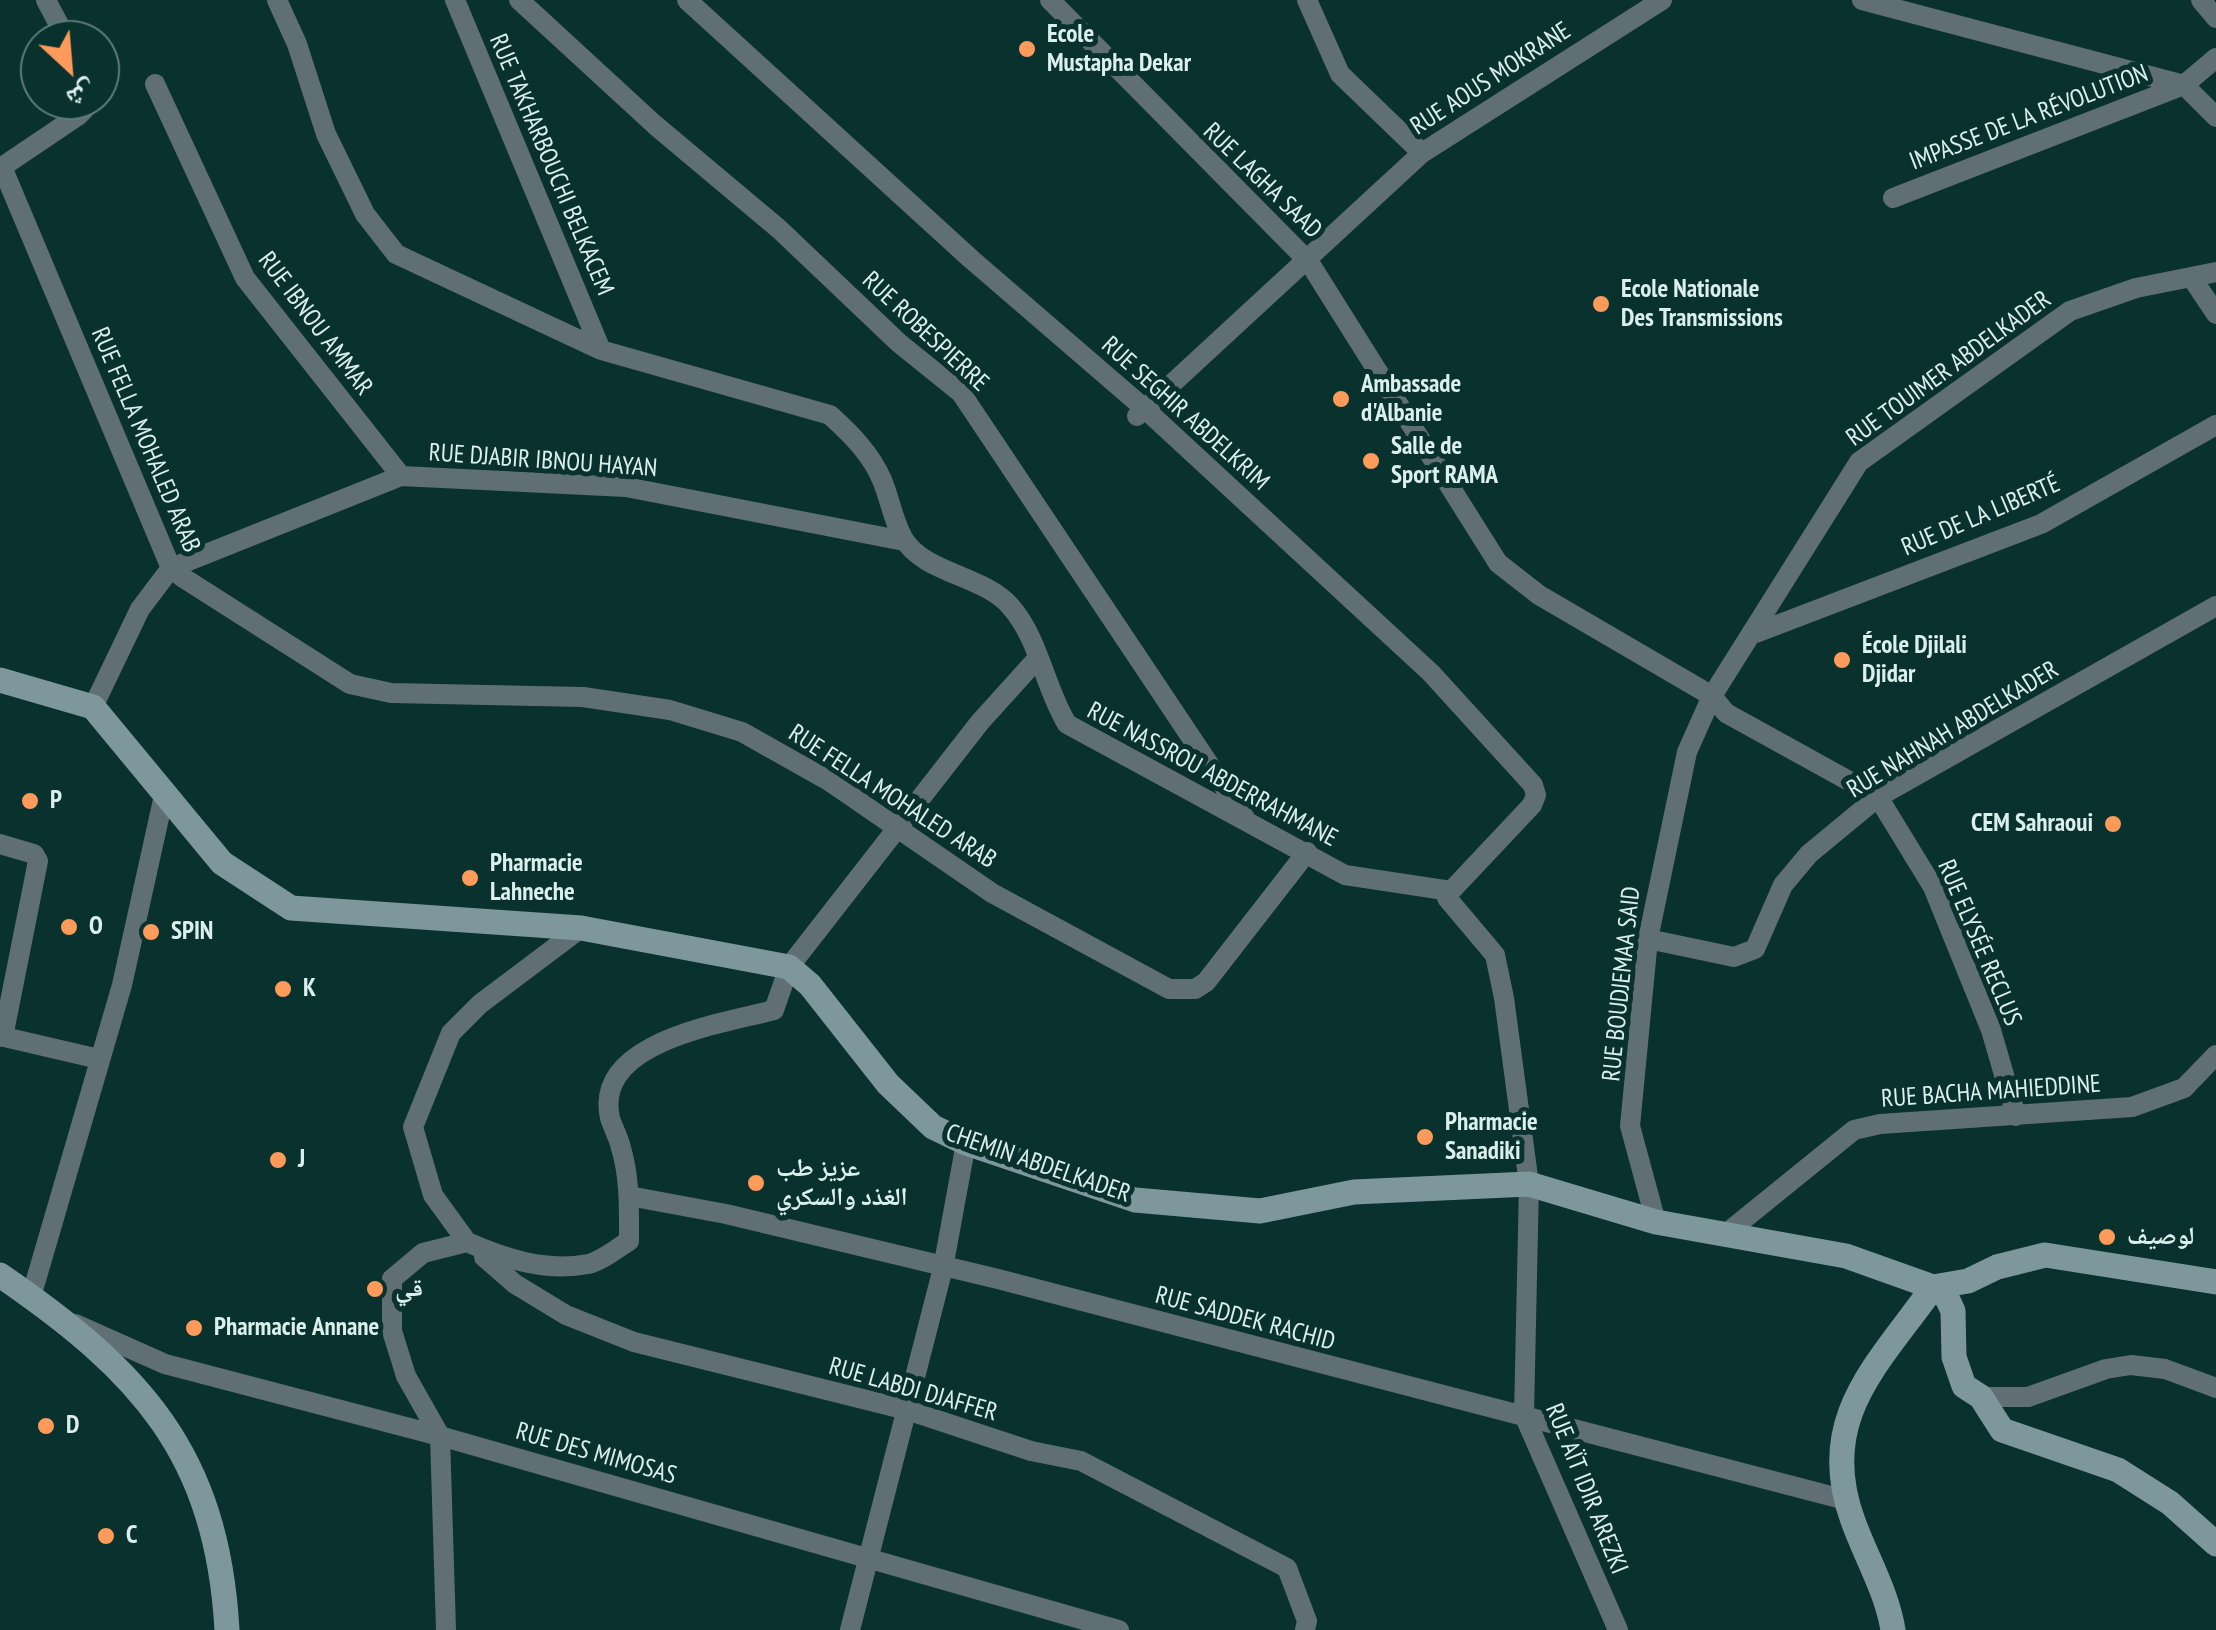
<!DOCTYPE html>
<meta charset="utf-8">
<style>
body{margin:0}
#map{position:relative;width:2216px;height:1630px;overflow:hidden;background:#09312e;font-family:"PT Sans Narrow","Noto Naskh Arabic",sans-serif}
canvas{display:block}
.north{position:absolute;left:20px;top:20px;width:100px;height:100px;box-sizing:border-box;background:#09312e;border:2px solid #5d7d7a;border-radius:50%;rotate:154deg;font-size:28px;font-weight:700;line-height:40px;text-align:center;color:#dbefed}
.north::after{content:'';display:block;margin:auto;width:35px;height:45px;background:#ff9b5a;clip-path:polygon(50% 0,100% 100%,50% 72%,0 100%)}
</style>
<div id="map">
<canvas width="2216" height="1630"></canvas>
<div class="north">ش</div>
</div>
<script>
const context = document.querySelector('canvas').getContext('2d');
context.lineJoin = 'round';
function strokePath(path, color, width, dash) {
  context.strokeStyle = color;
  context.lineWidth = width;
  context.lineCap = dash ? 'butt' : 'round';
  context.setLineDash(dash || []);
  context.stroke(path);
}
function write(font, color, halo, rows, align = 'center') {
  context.font = font + ' "PT Sans Narrow","Noto Naskh Arabic",sans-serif';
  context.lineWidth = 10;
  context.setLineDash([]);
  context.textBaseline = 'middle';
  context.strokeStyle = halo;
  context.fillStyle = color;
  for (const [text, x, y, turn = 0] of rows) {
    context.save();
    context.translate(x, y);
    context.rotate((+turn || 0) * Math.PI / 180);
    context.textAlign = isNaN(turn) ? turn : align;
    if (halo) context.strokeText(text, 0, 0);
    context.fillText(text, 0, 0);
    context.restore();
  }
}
const street = new Path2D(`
 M46,0L67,40
 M277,0L297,44L326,134L365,214L396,254L601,350L830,415C851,434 871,454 882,480C890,499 893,520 903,538C924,574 984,575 1011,607C1039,639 1045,688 1067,724L1345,875L1451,891L1447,898L1495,955L1504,998L1529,1184L1524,1415L1618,1630
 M455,0L601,350
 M519,0L655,125L779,229L899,343L961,393L1245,818
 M687,0L971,259L1145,409L1431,673L1533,785L1536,795L1532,805L1451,891
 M1050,0L1309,262L1498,563L1539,595L1712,696L1726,713L1878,797L1933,887L1991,1030L2016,1116
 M1307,0L1340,74L1422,153
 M1862,0L2184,85L2216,117
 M2201,0L2216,18
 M155,84L245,278L401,476
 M93,100L79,115L2,167L171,568L182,577L350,684L391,693L583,697L670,710L742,732L829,781L992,893L1169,989H1195L1206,982L1307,852
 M1893,198L2184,85L2216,58
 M2192,278L2216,314
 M1137,416L1422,153L1662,0
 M1756,633L2041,524L2216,425
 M93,707L140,609L171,568L401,476L626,487L904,541
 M0,844L34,854L38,861L3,1037
 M1648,939L1734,957L1755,949L1783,885L1809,854L1878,797L2216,606
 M0,1036L99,1059
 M629,1196L726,1214L998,1279L1846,1500
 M1656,1222L1630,1126L1648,939L1687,752L1712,696L1859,462L2070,311L2136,288L2216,272
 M1728,1232L1854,1130L1880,1124L2132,1107L2184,1088L2216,1055
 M467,1242C505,1259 546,1272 588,1264C602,1261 617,1248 629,1241C629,1209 630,1178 621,1148C619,1138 613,1128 610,1118C593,1041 722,1024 774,1010L789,967L980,722L1037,659
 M484,1257L515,1284L566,1315L634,1342L907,1410L1031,1451L1081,1461L1287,1568L1307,1621L1305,1630
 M31,1297L122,985L165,791
 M75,1324L165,1364L440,1436L1119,1630
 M1981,1397H2028L2106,1369L2131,1365L2165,1369L2216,1388
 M446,1630L440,1436L406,1376L392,1331V1279L423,1253L467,1242L433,1195L413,1127L451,1033L480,1004L581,928
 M850,1630L943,1268L966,1143`);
const secondary = new Path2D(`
 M0,680L93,707L222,863L291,908L581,928L789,967L810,985L888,1084L933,1127L966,1143L1135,1200L1260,1211L1354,1192L1529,1184L1656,1222L1846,1256L1933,1287L1947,1298L1953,1311L1954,1357L1964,1386L1981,1397L2002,1430L2118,1470L2170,1503L2216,1544
 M0,1275C140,1371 217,1453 227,1630
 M1893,1630C1887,1592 1866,1557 1853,1521C1815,1418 1879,1364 1933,1287L1968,1281L1997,1267L2045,1255L2216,1282`);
const markers = [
 [1027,49,10,"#ff9b5a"],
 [1601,304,10,"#ff9b5a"],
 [1341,399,10,"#ff9b5a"],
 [1371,461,10,"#ff9b5a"],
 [1842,660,10,"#ff9b5a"],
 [30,801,10,"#ff9b5a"],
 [2113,824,10,"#ff9b5a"],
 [470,878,10,"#ff9b5a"],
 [69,927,10,"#ff9b5a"],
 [151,932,10,"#ff9b5a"],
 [283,989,10,"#ff9b5a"],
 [1425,1137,10,"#ff9b5a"],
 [278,1160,10,"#ff9b5a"],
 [756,1183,10,"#ff9b5a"],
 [2107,1237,10,"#ff9b5a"],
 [375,1289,10,"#ff9b5a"],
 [194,1328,10,"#ff9b5a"],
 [46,1426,10,"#ff9b5a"],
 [106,1536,10,"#ff9b5a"]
];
const poiNames = [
 ["Ecole",1047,35],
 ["Mustapha Dekar",1047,64],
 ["Ecole Nationale",1621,290],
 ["Des Transmissions",1621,319],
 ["Ambassade",1361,385],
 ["d'Albanie",1361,414],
 ["Salle de",1391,447],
 ["Sport RAMA",1391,476],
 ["École Djilali",1862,646],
 ["Djidar",1862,675],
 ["P",50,801],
 ["CEM Sahraoui",2093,824,"right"],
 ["Pharmacie",490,864],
 ["Lahneche",490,893],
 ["O",89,927],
 ["SPIN",171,932],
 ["K",303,989],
 ["Pharmacie",1445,1123],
 ["Sanadiki",1445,1152],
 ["J",298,1160],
 ["عزيز طب",776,1169],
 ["الغذد والسكري",776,1198],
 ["لوصيف",2127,1237],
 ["قي",395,1289],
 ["Pharmacie Annane",214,1328],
 ["D",66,1426],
 ["C",126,1536]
];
const streetNames = [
 ["RUE AOUS MOKRANE",1491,79,-33],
 ["IMPASSE DE LA RÉVOLUTION",2029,118,-21],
 ["RUE TAKHARBOUCHI BELKACEM",551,165,67],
 ["RUE LAGHA SAAD",1262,181,44],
 ["RUE IBNOU AMMAR",315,324,53],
 ["RUE ROBESPIERRE",925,332,43],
 ["RUE TOUIMER ABDELKADER",1949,369,-36],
 ["RUE SEGHIR ABDELKRIM",1185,414,42],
 ["RUE FELLA MOHALED ARAB",145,440,67],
 ["RUE DJABIR IBNOU HAYAN",543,461,4],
 ["RUE DE LA LIBERTÉ",1981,516,-23],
 ["RUE NAHNAH ABDELKADER",1953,730,-31],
 ["RUE NASSROU ABDERRAHMANE",1212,775,28],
 ["RUE FELLA MOHALED ARAB",892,797,33],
 ["RUE ELYSÉE RECLUS",1979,943,67],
 ["RUE BOUDJEMAA SAID",1622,984,-84],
 ["RUE BACHA MAHIEDDINE",1991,1092,-4],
 ["CHEMIN ABDELKADER",1038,1164,19],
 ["RUE SADDEK RACHID",1245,1319,15],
 ["RUE LABDI DJAFFER",913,1390,16],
 ["RUE DES MIMOSAS",596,1454,16],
 ["RUE AÏT IDIR AREZKI",1586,1489,68]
];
strokePath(street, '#606f74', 20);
strokePath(secondary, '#7e979d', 25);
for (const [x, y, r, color] of markers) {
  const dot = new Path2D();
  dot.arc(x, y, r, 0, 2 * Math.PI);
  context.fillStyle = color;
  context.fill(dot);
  strokePath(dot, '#09312e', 4);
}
write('bold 25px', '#dbefed', '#09312e', poiNames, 'left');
write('25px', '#dbefed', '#09312e', streetNames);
</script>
